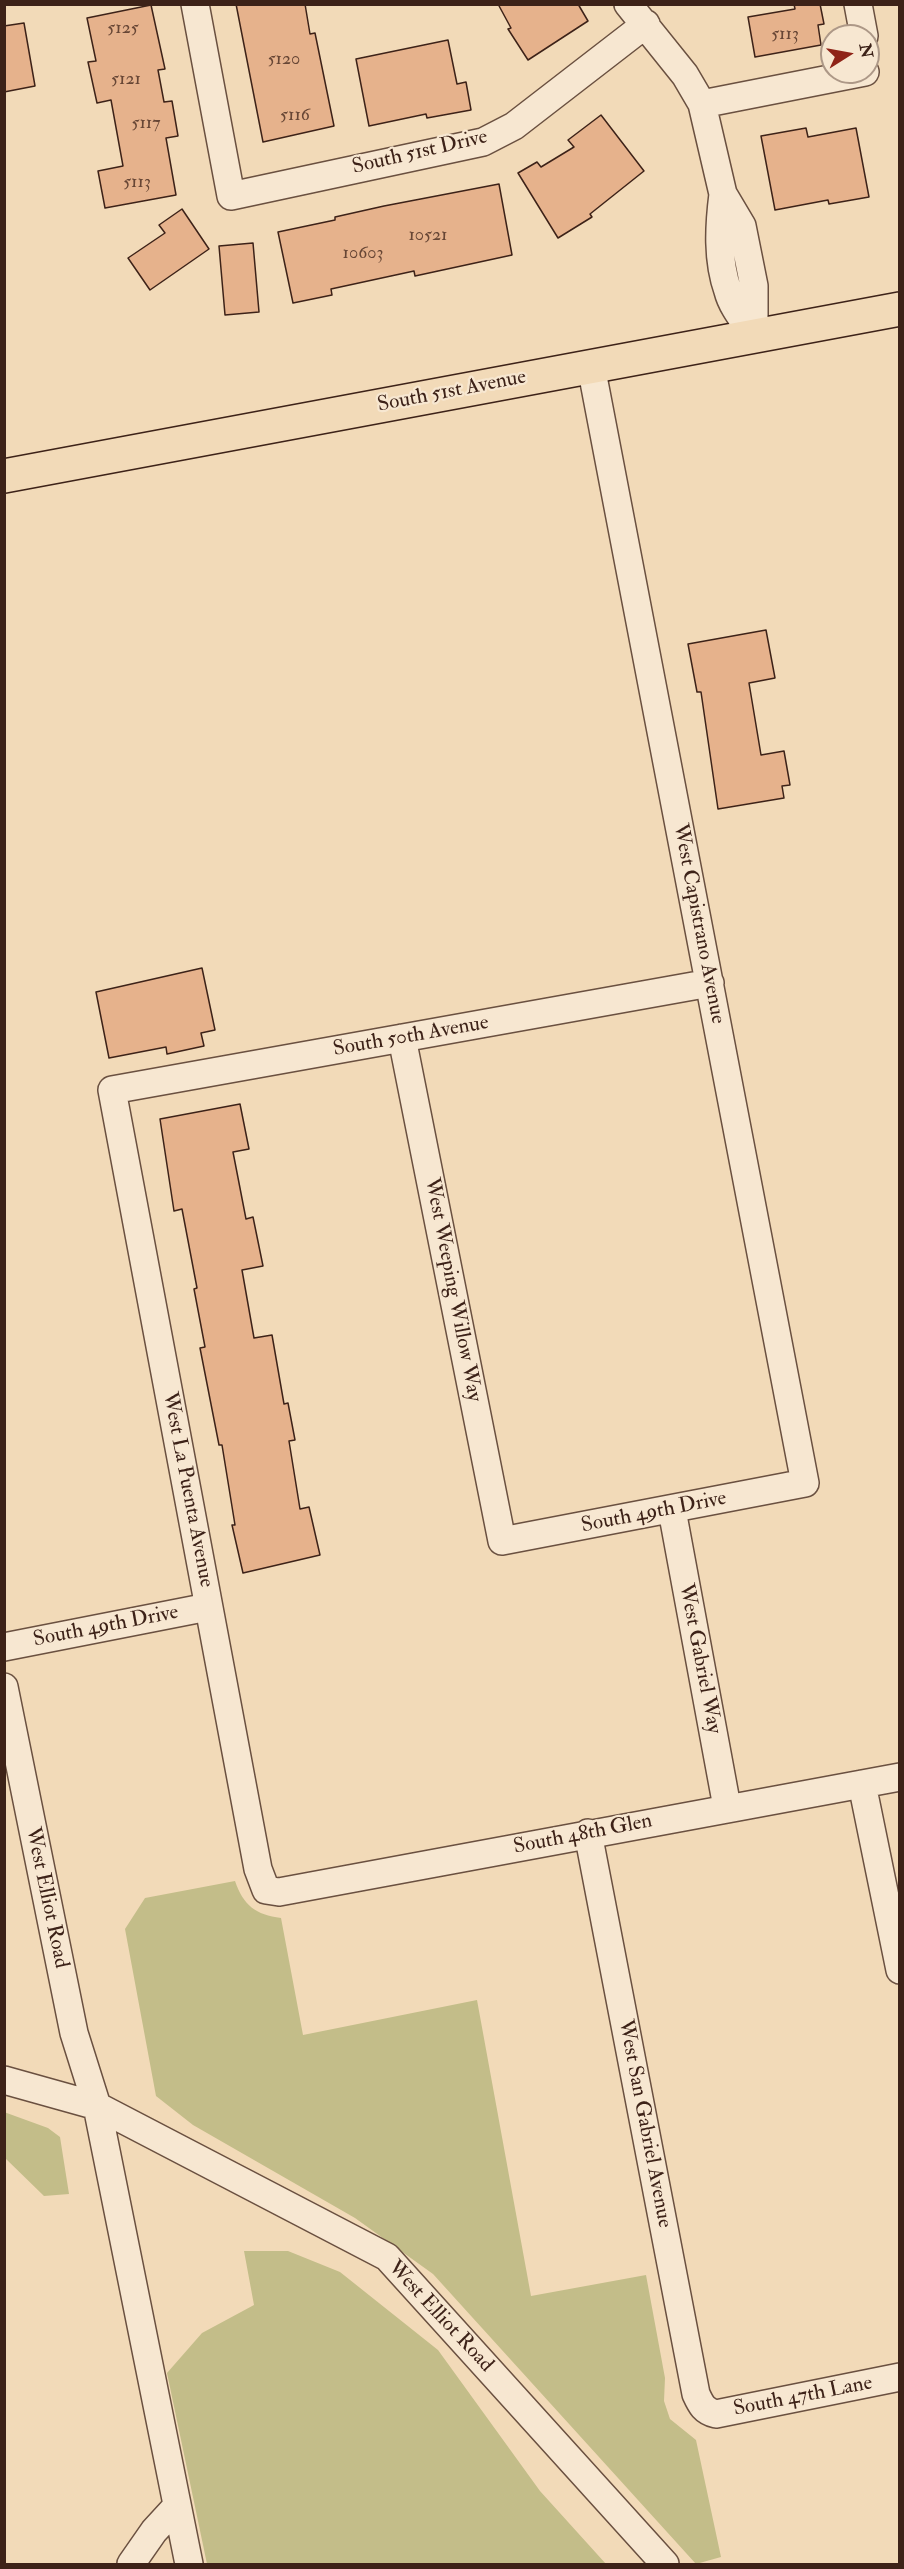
<!DOCTYPE html>
<style>
body{margin:0}
#map{position:relative;width:904px;height:2569px;overflow:hidden;background:#f2dab8;font-family:"IM FELL Double Pica",serif}
canvas{display:block}
.frame{position:absolute;inset:0;border:6px solid #3d2218;pointer-events:none}
.north{position:absolute;left:820px;top:24px;width:60px;height:60px;box-sizing:border-box;background:#f7e7d1;border:2px solid #ad9887;border-radius:50%;rotate:79deg;font-size:16px;font-weight:700;line-height:24px;text-align:center;color:#3d2218}
.north::after{content:'';display:block;margin:auto;width:21px;height:27px;background:#8f2418;clip-path:polygon(50% 0,100% 100%,50% 72%,0 100%)}
</style>
<div id="map">
<canvas width="904" height="2569"></canvas>
<div class="frame"></div>
<div class="north">N</div>
</div>
<script>
const context = document.querySelector('canvas').getContext('2d');
context.lineJoin = 'round';
function fillPath(path, color) {
  context.fillStyle = color;
  context.fill(path, 'evenodd');
}
function strokePath(path, color, width, dash) {
  context.strokeStyle = color;
  context.lineWidth = width;
  context.lineCap = dash ? 'butt' : 'round';
  context.setLineDash(dash || []);
  context.stroke(path);
}
function write(font, color, halo, rows, align = 'center') {
  context.font = font + ' "IM FELL Double Pica",serif';
  context.lineWidth = 4.5;
  context.setLineDash([]);
  context.textBaseline = 'middle';
  context.strokeStyle = halo;
  context.fillStyle = color;
  for (const [text, x, y, turn = 0] of rows) {
    context.save();
    context.translate(x, y);
    context.rotate((+turn || 0) * Math.PI / 180);
    context.textAlign = isNaN(turn) ? turn : align;
    if (halo) context.strokeText(text, 0, 0);
    context.fillText(text, 0, 0);
    context.restore();
  }
}
const green = new Path2D(`
 M235,1881C243,1905 256,1915 281,1918L303,2035L477,2000L531,2296L646,2275L665,2378L664,2401L670,2419L696,2440L721,2557L696,2564L433,2274L355,2218L193,2125L156,2096L125,1929L145,1898Z
 M4,2112L48,2128L60,2137L69,2194L44,2196L5,2158Z
 M244,2251H288L340,2272L438,2350L540,2491L606,2564H207L167,2373L202,2333L254,2305Z`);
const building = new Path2D(`
 M236,4H305L310,34L315,33L334,126L263,142Z
 M498,4H578L588,21L528,60L508,29L511,28Z
 M794,4H820L824,24L818,25L821,45L755,57L748,17L795,9Z
 M151,5L165,69L158,70L164,102L172,101L178,136L166,138L176,195L105,208L98,171L123,166L111,100L97,103L88,62L96,61L87,18Z
 M24,23L35,86L4,92V26Z
 M448,40L457,84L466,82L471,110L427,118L426,114L369,126L356,59Z
 M601,115L644,171L590,214L592,217L558,238L518,173L537,162L541,167L574,147L568,140Z
 M806,128L808,137L856,128L869,197L829,204L828,200L775,210L761,136Z
 M499,184L512,255L415,276L414,271L331,289L332,295L293,303L278,232L335,220V217L384,206Z
 M182,209L209,249L150,290L128,258L165,233L159,225Z
 M253,243L259,312L225,315L219,246Z
 M766,630L775,678L749,683L761,755L784,751L790,785L782,786L784,798L718,809L701,692H697L688,644Z
 M202,968L215,1030L201,1033L204,1046L167,1054L166,1047L109,1058L96,992Z
 M240,1104L249,1149L233,1152L246,1219L253,1217L263,1266L242,1270L254,1338L272,1335L284,1404L288,1403L295,1440L289,1441L300,1509L309,1507L320,1555L243,1573L232,1525H235L222,1445H219L200,1348L205,1347L194,1289L197,1288L182,1209L174,1211L160,1119Z`);
const minor = new Path2D(`
 M195,4L231,196L483,142L514,126L646,24
 M628,4L685,75L702,104L723,194L742,226L754,286V336
 M858,4L864,36
 M702,104L865,72
 M723,194C719,226 717,260 728,291C732,307 745,322 754,336
 M710,983L112,1090L258,1869L266,1890L279,1892L900,1777
 M402,1038L502,1541L805,1483L591,366
 M672,1510L727,1807
 M4,1647L208,1607
 M4,1687L74,2033L97,2106L189,2564
 M862,1784L900,1970
 M588,1833L696,2394C701,2405 704,2411 716,2414L900,2377
 M4,2080L97,2106L387,2257L665,2564
 M131,2564L154,2531L177,2506`);
const major = new Path2D(`
 M4,476L900,309`);
const numberNames = [
 ["5125",123,29],
 ["5113",785,35],
 ["5120",284,60],
 ["5121",126,80],
 ["5116",295,116],
 ["5117",146,124],
 ["5113",137,183],
 ["10521",428,236],
 ["10603",363,254]
];
const streetNames = [
 ["South 51st Drive",420,153,-13],
 ["South 51st Avenue",452,392,-11],
 ["West Capistrano Avenue",698,924,79],
 ["South 50th Avenue",411,1037,-10],
 ["West Weeping Willow Way",452,1290,79],
 ["West La Puenta Avenue",187,1490,79],
 ["South 49th Drive",654,1513,-11],
 ["South 49th Drive",106,1627,-11],
 ["West Gabriel Way",699,1659,79],
 ["South 48th Glen",583,1835,-11],
 ["West Elliot Road",46,1898,78],
 ["West San Gabriel Avenue",644,2124,79],
 ["West Elliot Road",440,2317,47],
 ["South 47th Lane",803,2397,-11]
];
fillPath(green, '#c3bd89');
fillPath(building, '#e6b28c');
strokePath(building, '#3d2218', 1.5);
strokePath(minor, '#6a5040', 30);
strokePath(major, '#3d2218', 36);
strokePath(minor, '#f7e7d1', 27);
strokePath(major, '#f2dab8', 33);
write('18px', '#674635', null, numberNames);
write('21px', '#3d2218', '#f7e7d1', streetNames);
</script>
